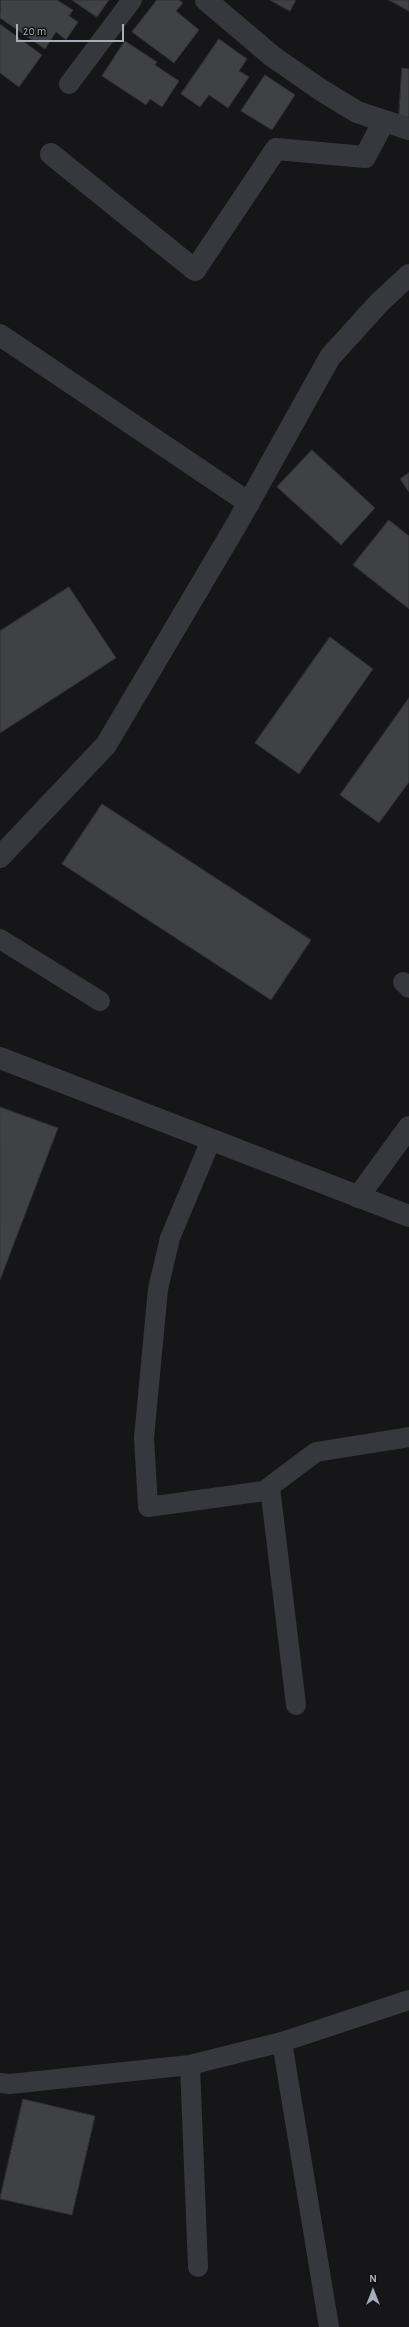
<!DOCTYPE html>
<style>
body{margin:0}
#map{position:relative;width:409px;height:2327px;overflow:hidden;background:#161618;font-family:"Alegreya Sans",sans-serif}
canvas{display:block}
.north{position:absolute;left:353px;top:2271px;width:40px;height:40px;-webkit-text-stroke:3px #111113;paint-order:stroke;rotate:0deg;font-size:11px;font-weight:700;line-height:16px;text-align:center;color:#a8adb8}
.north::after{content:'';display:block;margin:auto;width:14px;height:18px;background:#a8adb8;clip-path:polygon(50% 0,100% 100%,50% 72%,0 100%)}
.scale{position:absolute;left:16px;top:24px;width:108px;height:18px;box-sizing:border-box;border:2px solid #a8adb8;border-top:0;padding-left:5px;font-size:12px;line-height:14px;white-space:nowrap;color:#a8adb8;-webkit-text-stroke:3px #111113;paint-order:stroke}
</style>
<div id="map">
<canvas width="409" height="2327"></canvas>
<div class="north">N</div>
<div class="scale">20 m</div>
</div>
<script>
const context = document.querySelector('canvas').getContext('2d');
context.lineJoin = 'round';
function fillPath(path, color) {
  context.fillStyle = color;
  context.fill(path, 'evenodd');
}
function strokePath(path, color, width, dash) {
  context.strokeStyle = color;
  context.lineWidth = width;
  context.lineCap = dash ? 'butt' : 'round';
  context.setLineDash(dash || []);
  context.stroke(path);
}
const building = new Path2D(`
 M1,0H57L73,10L69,16L78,22L66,40L56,32L45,49L0,18Z
 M72,0H109L97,17Z
 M157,0H179L183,3L176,11L199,30L174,63L132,32Z
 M270,0H296L290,11Z
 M389,0H409V11Z
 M0,24L42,55L19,87L0,73Z
 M219,39L247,59L239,71L249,77L228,108L209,95L200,107L181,94Z
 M125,41L157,62L155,65L179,81L162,107L150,99L146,105L102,76Z
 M402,68L409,69V117H399Z
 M265,75L295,95L272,130L241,111Z
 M312,450L375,508L341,545L277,487Z
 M409,473V492L400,479Z
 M389,520L409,536V609L353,565Z
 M69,587L116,658L0,733V631Z
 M330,637L373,669L299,774L255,743Z
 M409,698V782L379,823L340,795Z
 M102,804L311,940L271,1000L62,864Z
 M0,1107L58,1128L0,1280Z
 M23,2099L95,2116L72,2215L0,2199Z`);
const lane = new Path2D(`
 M69,84L132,0
 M0,939L100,1001
 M403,982L409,988
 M211,1140L170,1238L158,1289L144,1438L148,1507L264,1491L316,1452L409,1437
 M270,1487L296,1705
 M282,2042L329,2327
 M190,2065L198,2267
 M0,2083L10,2084L190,2065L282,2042L409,2000`);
const street = new Path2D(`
 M206,0L272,56L321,90L357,112L409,129
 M51,154L195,270L276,149L365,157L384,121
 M0,335L249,503
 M0,857L106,745L238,522L330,357L379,303L409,275
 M0,1058L409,1216
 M358,1197L409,1127`);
fillPath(building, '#404145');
strokePath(building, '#303034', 1);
strokePath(lane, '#37383d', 20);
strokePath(street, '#37383d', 22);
</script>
